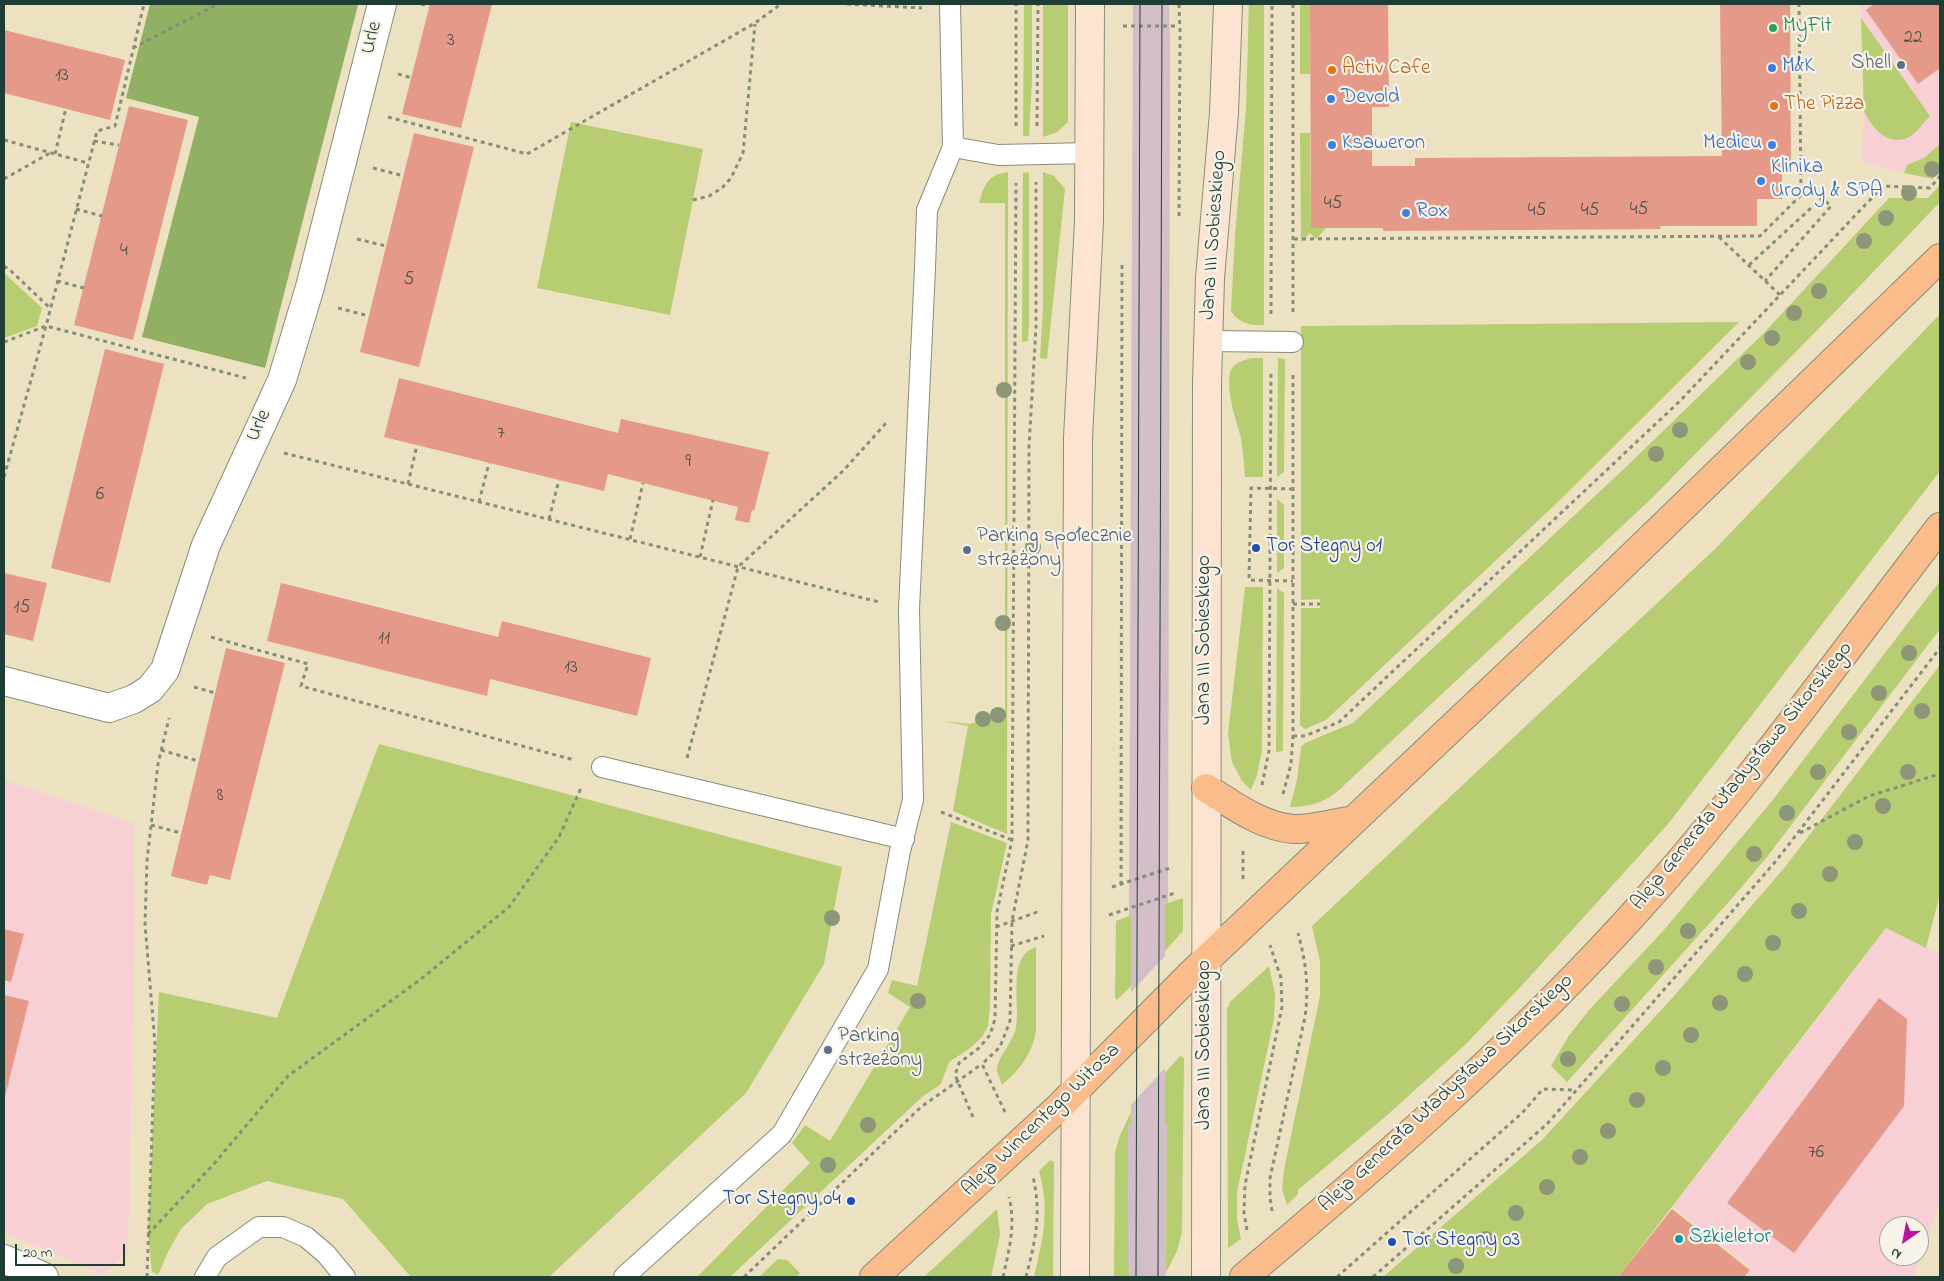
<!DOCTYPE html>
<meta charset="utf-8">
<style>
body{margin:0}
#map{position:relative;width:1944px;height:1281px;overflow:hidden;background:#ece1c1;font-family:"Indie Flower",sans-serif}
canvas{display:block}
.frame{position:absolute;inset:0;border:5px solid #1f3d34;pointer-events:none}
.north{position:absolute;left:1879px;top:1216px;width:50px;height:50px;box-sizing:border-box;background:#f7f3e8;border:1px solid #a1aaa0;border-radius:50%;rotate:213deg;font-size:14px;font-weight:700;line-height:20px;text-align:center;color:#1f3d34}
.north::after{content:'';display:block;margin:auto;width:18px;height:22px;background:#b5179e;clip-path:polygon(50% 0,100% 100%,50% 72%,0 100%)}
.scale{position:absolute;left:15px;top:1244px;width:110px;height:22px;box-sizing:border-box;border:2px solid #1f3d34;border-top:0;padding-left:6px;font-size:15px;line-height:18px;white-space:nowrap;color:#1f3d34;-webkit-text-stroke:4px #f7f3e8;paint-order:stroke}
</style>
<div id="map">
<canvas width="1944" height="1281"></canvas>
<div class="frame"></div>
<div class="north">N</div>
<div class="scale">20 m</div>
</div>
<script>
const context = document.querySelector('canvas').getContext('2d');
context.lineJoin = 'round';
function fillPath(path, color) {
  context.fillStyle = color;
  context.fill(path, 'evenodd');
}
function strokePath(path, color, width, dash) {
  context.strokeStyle = color;
  context.lineWidth = width;
  context.lineCap = dash ? 'butt' : 'round';
  context.setLineDash(dash || []);
  context.stroke(path);
}
function write(font, color, halo, rows, align = 'center') {
  context.font = font + ' "Indie Flower",sans-serif';
  context.lineWidth = 4.5;
  context.setLineDash([]);
  context.textBaseline = 'middle';
  context.strokeStyle = halo;
  context.fillStyle = color;
  for (const [text, x, y, turn = 0] of rows) {
    context.save();
    context.translate(x, y);
    context.rotate((+turn || 0) * Math.PI / 180);
    context.textAlign = isNaN(turn) ? turn : align;
    if (halo) context.strokeText(text, 0, 0);
    context.fillText(text, 0, 0);
    context.restore();
  }
}
const built = new Path2D(`
 M1861,4H1940V170L1933,179L1904,173L1862,161L1864,111Z
 M4,780L133,823L135,921L128,1252L103,1275L4,1232Z
 M1887,928L1940,955V1200L1914,1277H1744L1751,1268L1673,1207ZM1889,1226H1919V1256H1889Z`);
const industrial = new Path2D(`
 M1133,4H1169L1170,43L1168,904H1165V956L1131,992V917L1129,916Z
 M1165,1068V1123L1167,1124L1166,1268L1168,1269L1164,1277H1130V1269H1128V1124L1131,1123V1105Z`);
const green = new Path2D(`
 M1024,4H1032V80L1029,136H1023Z
 M1043,4H1068V122L1057,132L1043,137Z
 M1249,4H1264V325C1250,326 1239,323 1231,311L1235,235L1246,108Z
 M1300,4H1310V74H1300Z
 M1861,18L1930,116C1923,123 1916,134 1907,138C1887,146 1871,127 1864,111Z
 M571,122L703,149L670,315L537,288Z
 M1300,133H1310L1311,228H1326L1316,239L1310,233L1301,242Z
 M1940,144V170L1933,179L1904,173L1907,165L1924,158Z
 M1008,172L1007,834L953,811L968,726L943,721L970,724L1005,712V203H979C985,184 987,175 1008,172Z
 M1029,172V320L1028,341L1022,342L1023,173Z
 M1043,172L1054,176L1065,189L1047,359L1040,358L1043,307Z
 M1940,185V202L1832,315L1651,499L1339,790C1324,803 1309,807 1290,807L1297,780L1301,747L1305,743L1353,723L1628,465L1763,334L1889,198H1928Z
 M4,273L42,308L37,326L4,338Z
 M1940,314V471L1668,824L1525,982L1466,1044L1385,1117L1298,1190V1194L1287,1205L1282,1189L1284,1170L1320,996V961L1312,926L1716,548Z
 M1739,322L1560,500L1326,720L1305,729L1300,725L1301,608H1320V599L1301,600V326Z
 M1252,358H1263V477H1245C1244,464 1243,451 1241,438C1236,420 1226,391 1230,373C1232,363 1244,360 1252,358Z
 M1278,358L1285,359L1284,472L1277,477Z
 M1277,499L1284,505V568L1277,573Z
 M1940,581V629L1767,857L1734,896L1567,1082L1551,1066L1568,1037L1589,1010L1663,931L1772,801Z
 M1245,587H1263L1262,750L1257,775L1251,790L1242,781L1232,762L1228,734Z
 M1277,588L1284,593L1283,751L1276,752Z
 M1940,665V894L1926,948L1886,928L1618,1277H1383L1542,1140L1674,996L1785,867Z
 M379,744L842,867L824,964L746,1093L549,1277H411L343,1199L267,1181L207,1204L181,1229L169,1250L158,1275L152,1272L148,1234L159,992L277,1018Z
 M951,822L1007,843L991,914L990,1008L988,1026L982,1037L969,1049L949,1062L941,1084L922,1097L730,1277H697L810,1163L792,1143L805,1125L830,1141L910,1007L888,993L892,980L917,986Z
 M1183,898V931L1165,951V904Z
 M1129,916L1131,917V986L1117,1000L1115,998L1116,921Z
 M1036,947V1030C1032,1055 1020,1069 1002,1085L997,1071V1067C1001,1053 1012,1043 1016,1028C1021,1004 1006,956 1036,947Z
 M1269,966L1275,994L1274,1019L1237,1192V1220L1241,1239L1228,1248L1227,1009L1230,1002Z
 M1180,1056L1184,1058L1182,1232L1177,1251L1168,1269H1166L1167,1124H1165V1073Z
 M1131,1112V1124H1128V1261L1130,1277H1114L1115,1153L1119,1138Z
 M1050,1160L1054,1162L1053,1277H1034C1043,1239 1050,1210 1039,1171Z
 M997,1209L1000,1235L991,1277H924Z
 M778,1259L787,1260L800,1273L797,1277H759Z`);
const forest = new Path2D(`
 M150,4H351L358,5L265,368L142,337L199,117L126,98Z`);
const building = new Path2D(`
 M430,4H492L461,128L402,114Z
 M1310,4H1388L1389,107H1372V166H1415V158L1722,156L1720,4H1790L1791,171H1782V199H1757V226H1660L1661,229L1383,231V228H1311Z
 M1874,4H1940V68L1918,84L1866,10Z
 M4,30L125,60L110,120L4,93Z
 M129,106L188,120L133,340L74,325Z
 M414,133L474,147L419,367L360,352Z
 M105,349L164,364L110,583L51,568Z
 M399,378L618,433L621,419L769,452L754,511L752,510L749,523L735,520L738,507L608,474L604,491L384,437Z
 M4,573L47,583L33,641L4,634Z
 M281,583L498,637L502,621L651,658L637,716L490,679L487,696L267,641Z
 M226,648L285,663L230,880L210,875L207,885L171,876Z
 M4,929L24,934L11,982L4,980Z
 M4,995L29,1001L4,1101Z
 M1879,998L1907,1019L1904,1106L1794,1253L1727,1203Z
 M1672,1209L1750,1270L1744,1277H1618Z`);
const path = new Path2D(`
 M421,4L429,6
 M847,4L922,8
 M1179,4L1180,31L1179,220
 M1293,4V313
 M1123,26H1179
 M133,48L218,4
 M398,74L412,78
 M388,117L527,154L755,23L781,4
 M1016,126V4
 M1037,126L1038,4
 M4,140L88,163
 M94,141L119,145
 M55,154L66,108
 M373,168L404,176
 M4,179L50,153
 M693,200L709,196L722,188L731,178L743,153L755,24
 M76,209L102,216
 M1719,237L1780,295
 M357,239L386,246
 M1294,239L1760,236L1801,195L1799,4
 M1749,265L1822,198L1831,206L1765,281
 M4,266L11,271L50,308
 M57,281L84,288
 M338,308L369,316
 M1271,314L1272,4
 M4,342L46,326L246,378
 M284,453L879,602
 M4,477L46,326L97,131L115,126L144,4
 M408,484L417,445
 M1293,489L1251,488L1249,580L1293,581
 M479,502L489,463
 M549,519L559,480
 M630,539L643,483
 M700,557L713,500
 M1293,604H1320
 M211,637L308,664L301,686L574,760
 M194,687L215,693
 M1293,736H1305L1339,722L1679,402L1883,186L1930,188L1940,176
 M161,750L198,761
 M687,758L738,567L843,471L887,422
 M1262,785L1269,751L1271,370
 M1283,794L1291,764L1293,736V371
 M941,812L1012,840
 M151,825L181,833
 M1800,833L1869,796L1940,774
 M1243,879V848
 M1121,885L1122,264
 M1112,887L1173,867
 M1109,915L1175,893
 M996,927L1040,911
 M1011,946L1044,936
 M1005,1112L982,1064L1000,1047L1010,1021L1012,921L1028,840L1029,446L1036,327V182
 M973,1117L955,1075L959,1063L979,1048L990,1035L995,1019L997,912L1012,840L1016,183
 M1272,1211L1270,1198V1178L1305,1017C1309,987 1306,962 1298,933
 M1247,1230L1244,1213L1245,1185L1282,1007L1281,978L1270,945
 M148,1234L213,1165L288,1076L421,979L509,907L559,837L581,788
 M147,1277L155,1044L145,924L147,861L158,764L169,718
 M744,1277L921,1107L982,1064
 M1003,1277C1009,1250 1016,1225 1009,1197
 M1026,1277C1035,1241 1042,1215 1033,1177
 M1337,1277L1522,1113L1543,1089L1575,1090
 M1373,1277L1547,1124L1776,861L1940,648`);
const service = new Path2D(`
 M953,147L998,155L1090,153
 M1208,341L1293,342
 M602,767L904,839
 M205,1277L217,1257L259,1227H283L306,1237L326,1254L345,1277
 M624,1277L782,1134L878,969L900,851L913,800L909,609L925,268L927,210L953,147L950,4`);
const minor = new Path2D(`
 M4,681L109,708L134,699L150,689L165,670L206,545L282,380L310,287L382,4
 M4,1259L44,1277`);
const secondary = new Path2D(`
 M1075,1277L1078,438L1089,221L1090,4
 M1206,1277L1207,383L1210,278L1224,113L1228,4`);
const primary = new Path2D(`
 M1206,788C1232,804 1260,826 1293,829C1312,830 1334,823 1354,820
 M874,1277L1057,1109L1188,977L1592,595L1940,258
 M1244,1277C1382,1161 1519,1042 1640,907C1747,788 1842,654 1940,527`);
const tram = new Path2D(`
 M1136,1277L1140,4
 M1158,1277L1162,4`);
const trees = [
 [1932,169],
 [1909,193],
 [1886,218],
 [1864,241],
 [1819,291],
 [1794,313],
 [1772,338],
 [1748,362],
 [1004,390],
 [1680,430],
 [1656,454],
 [1033,547],
 [1003,623],
 [1909,653],
 [1879,693],
 [1922,711],
 [998,715],
 [983,719],
 [1849,732],
 [1818,772],
 [1908,772],
 [1883,806],
 [1787,813],
 [1855,842],
 [1754,854],
 [1830,874],
 [1799,911],
 [832,918],
 [1688,931],
 [1773,943],
 [1656,967],
 [1745,974],
 [918,1001],
 [1720,1003],
 [1622,1004],
 [1691,1035],
 [1568,1059],
 [1663,1068],
 [1637,1100],
 [868,1125],
 [1608,1131],
 [1580,1157],
 [828,1165],
 [1547,1187],
 [1516,1213],
 [1486,1239],
 [1456,1266]
];
const markers = [
 [1773,28,5,"#2e9e5b"],
 [1901,65,5,"#5c6f8a"],
 [1772,68,5,"#3f7fe0"],
 [1332,70,5,"#e8710a"],
 [1331,99,5,"#3f7fe0"],
 [1774,106,5,"#e8710a"],
 [1332,145,5,"#3f7fe0"],
 [1772,145,5,"#3f7fe0"],
 [1761,181,5,"#3f7fe0"],
 [1406,213,5,"#3f7fe0"],
 [1256,548,5,"#1a4fb4"],
 [967,550,5,"#5c6f8a"],
 [828,1050,5,"#5c6f8a"],
 [851,1201,5,"#1a4fb4"],
 [1679,1239,5,"#0f9aa8"],
 [1392,1242,5,"#1a4fb4"]
];
const numberNames = [
 ["22",1913,39],
 ["3",451,42],
 ["13",62,77],
 ["45",1333,205],
 ["45",1639,211],
 ["45",1537,212],
 ["45",1590,212],
 ["4",124,252],
 ["5",409,281],
 ["7",501,435],
 ["9",688,463],
 ["6",100,496],
 ["15",22,609],
 ["11",384,640],
 ["13",571,669],
 ["8",220,797],
 ["76",1816,1154]
];
const leisureNames = [
 ["MyFit",1783,28]
];
const streetNames = [
 ["Urle",373,38,-76],
 ["Jana III Sobieskiego",1215,235,-86],
 ["Urle",260,426,-65],
 ["Jana III Sobieskiego",1206,640,-90],
 ["Aleja Generała Władysława Sikorskiego",1743,777,-51],
 ["Jana III Sobieskiego",1206,1045,-90],
 ["Aleja Generała Władysława Sikorskiego",1447,1094,-43],
 ["Aleja Wincentego Witosa",1042,1121,-44]
];
const serviceNames = [
 ["Shell",1891,65,"right"],
 ["Parking społecznie",977,538],
 ["strzeżony",977,562],
 ["Parking",838,1038],
 ["strzeżony",838,1062]
];
const shopNames = [
 ["M&K",1782,68],
 ["Devold",1341,99],
 ["Ksaweron",1342,145],
 ["Medicu",1762,145,"right"],
 ["Klinika",1771,169],
 ["Urody & SPA",1771,193],
 ["Rox",1416,213]
];
const foodNames = [
 ["Activ Cafe",1342,70],
 ["The Pizza",1784,106]
];
const transitNames = [
 ["Tor Stegny 01",1266,548],
 ["Tor Stegny 04",841,1201,"right"],
 ["Tor Stegny 03",1402,1242]
];
const cultureNames = [
 ["Szkieletor",1689,1239]
];
fillPath(built, '#f7cfd5');
fillPath(industrial, '#d2bdc8');
fillPath(green, '#b7cd71');
fillPath(forest, '#91b063');
fillPath(building, '#e59988');
strokePath(service, '#868f7a', 22);
strokePath(minor, '#868f7a', 30);
strokePath(secondary, '#868f7a', 30);
strokePath(primary, '#868f7a', 30);
strokePath(path, '#868f7a', 3, [4, 4]);
strokePath(service, '#fff', 20);
strokePath(minor, '#fff', 28);
strokePath(secondary, '#fde4d0', 28);
strokePath(primary, '#f9bc8a', 28);
strokePath(tram, '#1f3d34', 1);
context.fillStyle = '#8c977a';
for (const [x, y] of trees) {
  context.beginPath();
  context.arc(x, y, 8, 0, 2 * Math.PI);
  context.fill();
}
for (const [x, y, r, color] of markers) {
  const dot = new Path2D();
  dot.arc(x, y, r, 0, 2 * Math.PI);
  context.fillStyle = color;
  context.fill(dot);
  strokePath(dot, '#f7f3e8', 2);
}
write('19px', '#505449', null, numberNames);
write('21px', '#27864d', '#f7f3e8', leisureNames, 'left');
write('21px', '#1f3d34', '#f7f3e8', streetNames);
write('21px', '#4e5e75', '#f7f3e8', serviceNames, 'left');
write('21px', '#366cbe', '#f7f3e8', shopNames, 'left');
write('21px', '#c56008', '#f7f3e8', foodNames, 'left');
write('21px', '#164399', '#f7f3e8', transitNames, 'left');
write('21px', '#0d838f', '#f7f3e8', cultureNames, 'left');
</script>
